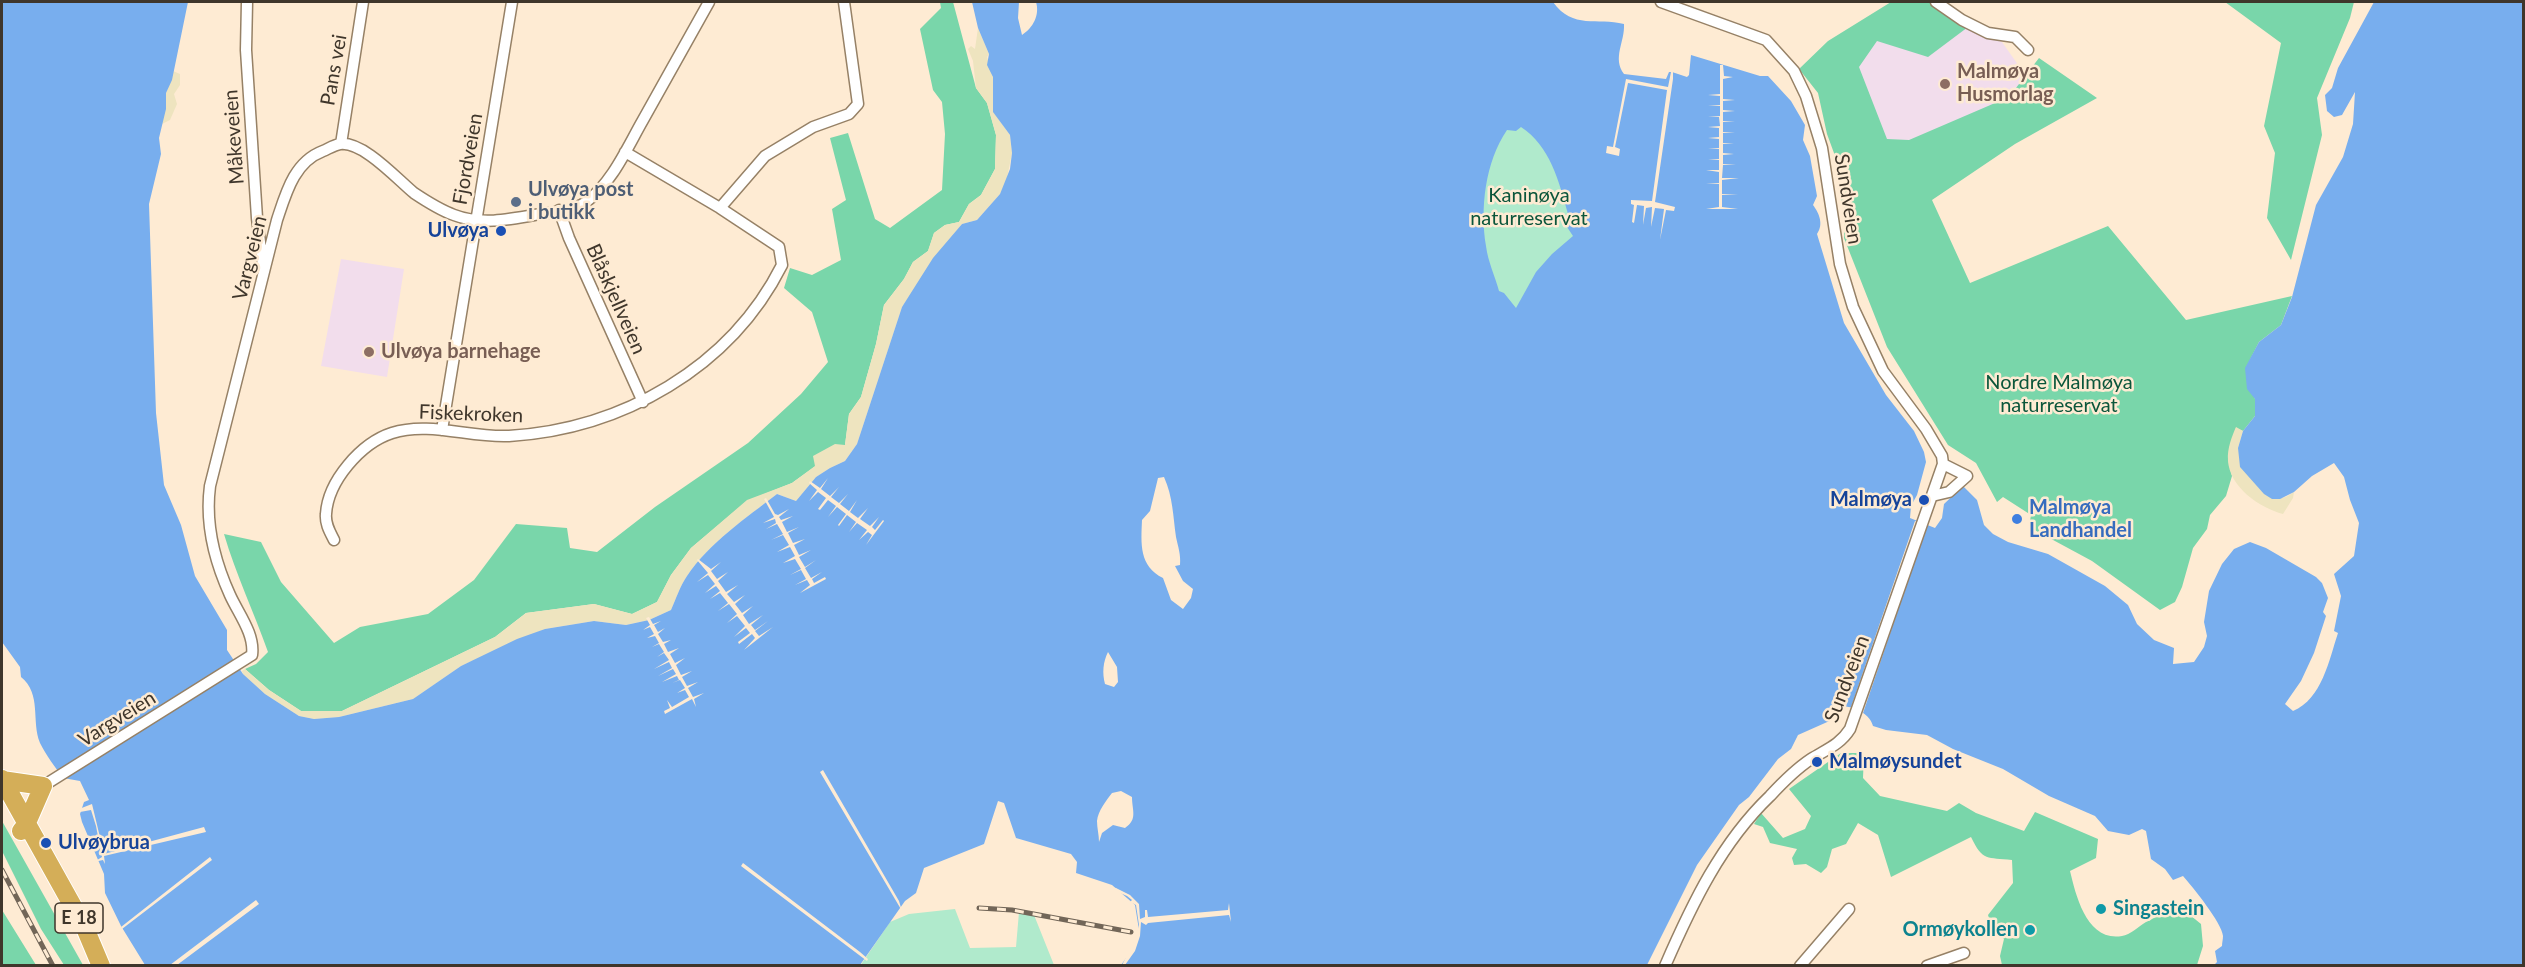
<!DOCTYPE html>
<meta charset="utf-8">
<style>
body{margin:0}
#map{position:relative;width:2525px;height:967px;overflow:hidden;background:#feebd3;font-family:Lato,sans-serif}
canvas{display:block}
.frame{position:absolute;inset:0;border:3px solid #3f362b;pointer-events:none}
</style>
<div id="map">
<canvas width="2525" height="967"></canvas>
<div class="frame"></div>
</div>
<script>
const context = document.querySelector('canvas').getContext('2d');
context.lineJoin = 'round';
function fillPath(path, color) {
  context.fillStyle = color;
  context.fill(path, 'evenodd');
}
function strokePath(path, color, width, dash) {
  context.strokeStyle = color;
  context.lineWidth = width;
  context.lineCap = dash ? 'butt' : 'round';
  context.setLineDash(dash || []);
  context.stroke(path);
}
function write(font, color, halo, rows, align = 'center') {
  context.font = font + ' Lato,sans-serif';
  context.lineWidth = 5;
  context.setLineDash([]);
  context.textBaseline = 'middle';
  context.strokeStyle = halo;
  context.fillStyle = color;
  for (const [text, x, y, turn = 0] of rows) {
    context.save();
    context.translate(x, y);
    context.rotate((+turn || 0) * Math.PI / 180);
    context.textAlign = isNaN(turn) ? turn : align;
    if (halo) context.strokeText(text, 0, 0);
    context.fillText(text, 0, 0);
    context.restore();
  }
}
const education = new Path2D(`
 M1897,2L2002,42L2026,76L2025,91L1891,150L1817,55Z
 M341,259L404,269L387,377L321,366Z`);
const green = new Path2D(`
 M1466,68L1637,149L1482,396Z
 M955,909L970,948L1016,947L1019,912L1034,915L1054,965L860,966L890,922L909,914Z`);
const forest = new Path2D(`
 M940,2H953L976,88L987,103L996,135L995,169L981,195L969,204L959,222L945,225L934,233L928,251L913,262L904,279L884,305L876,344L861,397L849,414L845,445L792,483L747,501L691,548L671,575L657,602L632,614L594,604L526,613L495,637L342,711H301L269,690L245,669L256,664L268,652C254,612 236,575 224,534L261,542L281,582L334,643L360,627L428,614L474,580L516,524L567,528L570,548L597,552L655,507L748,443L801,394L828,362L812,312L784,288L790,268L812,275L841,260L832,209L846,200L830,138L848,133L875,219L890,228L942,190L945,134L942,102L933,90L920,29L941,8Z
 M1891,2H1938L1972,24L1928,57L1877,41L1859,67L1887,139L1909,140L2009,97L2039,58L2097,98L2015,144L1932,200L1970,283L2108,226L2186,320L2292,296L2281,325L2259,342L2246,368L2255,399V416L2243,431L2236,428L2228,460L2232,476L2226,496L2210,515L2207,529L2193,548L2182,587L2175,602L2160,610L2092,561L2029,527L2031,515L2003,497L1997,502L1976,463L1948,445L1887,347L1844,238L1845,209L1839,195L1838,164L1827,134L1818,93L1799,69L1828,41Z
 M2225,2H2354L2350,18L2317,98L2322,135L2291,260L2267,218L2275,153L2264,126L2281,43Z
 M1841,753H1864L1863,778L1880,796L1947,811L1959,803L1976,813L2024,831L2035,812L2098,839L2096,858L2070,871C2076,896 2087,942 2122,936C2130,935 2139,926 2146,922C2157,916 2169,912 2180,907L2201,924L2203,946L2197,965H2002L2000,956L2004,939L1992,927L1988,915L2013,883L2012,860C1987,857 1983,862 1971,837L1891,877L1878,835L1858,823L1846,844L1832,849L1827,867L1821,873L1806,864L1794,865L1792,858L1797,849L1770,843L1763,827L1754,824L1761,813L1783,838L1805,829L1811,816L1789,789Z
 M2,821L83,965H64L41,929L2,851Z
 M2,908V910L36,965H2Z`);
const sand = new Path2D(`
 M978,28L989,54L987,57L993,77V111L1010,135L1012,153L1006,183L1000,194L977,220L962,224L902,307L857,444L845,461L830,468L816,477L796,501L777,494C746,518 709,543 687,576C680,586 676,599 671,610L649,620L626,625L594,621L545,629L461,666L413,699L339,717L314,719L299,716L265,694L243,674L242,671L245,669L269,690L301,711H342L495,637L526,613L594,604L632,614L657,602L671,575L691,548L747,500L792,483L815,466L813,456L835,444L845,445L849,414L861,397L876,344L884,305L904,279L913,262L928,251L934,233L945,225L959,222L969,204L981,195L995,169L996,135L987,103L976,88L973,61L968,49L971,46L975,49Z
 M173,71L180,74V85L174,94L177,104L170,120L162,124L166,93Z
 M2236,427L2243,431L2238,448C2247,465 2257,501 2281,498C2285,498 2291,494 2294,492L2293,498L2283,514C2260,508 2229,487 2228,460C2227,449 2232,436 2236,427Z`);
const water = new Path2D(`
 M2,2H188L172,80L166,93V109L159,138L161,154L149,204L156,413L164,485L181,525L195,576L227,630V650L243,674L265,694L299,716L314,719L339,717L413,699L461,666L517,639L545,629L594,621L626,625L649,620L671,610C676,599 680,586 687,576C709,543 746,518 777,494L796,501L816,477L830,468L845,461L857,444L902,307L933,258L962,224L977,220L1000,194L1010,169L1012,153L1010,135L993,112V77L987,65L989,54L978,28L972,2H1019L1018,18L1022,35C1033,28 1040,15 1036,2H1553C1573,30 1597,17 1624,24C1625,42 1612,58 1624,74L1666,79L1669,72H1672L1687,77L1689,75L1691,55L1760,76H1768L1791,101L1805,125L1803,140L1810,156L1817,196L1813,205C1819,213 1824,224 1817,234L1844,323L1886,395L1914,431L1924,452L1926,462L1917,495L1911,506L1910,518L1935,528L1942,518L1944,504L1963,486L1977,500L1984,525L1993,534L2008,542L2048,554L2105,586L2128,605L2137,624L2154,640L2174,648L2173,664L2194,662L2204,647L2207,636L2204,622L2209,591L2222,564L2234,549L2250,542L2266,548L2316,577L2322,583L2328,598L2323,612L2326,616L2314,653L2301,681L2285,704L2293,711C2322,699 2329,660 2338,633L2334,631L2341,596L2334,574L2354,556L2359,523L2350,500L2344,477L2334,463L2312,476L2294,492L2280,499H2272L2264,494L2240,467L2238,448L2243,431L2255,416V399L2247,389L2245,368L2259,342L2281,325L2292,297L2316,205L2343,157L2353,124L2355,92L2342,115L2334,117L2327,111L2325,95L2332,88L2338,68L2374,2H2523V965H2214L2217,962L2215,951L2222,946C2222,943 2223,939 2223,936C2222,923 2192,886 2183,876L2173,880L2165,869L2151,859L2146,831L2142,829L2129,835L2108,831L2095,816L2049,796L2003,769L1953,749L1927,735L1886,730L1873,726C1870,713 1851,704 1839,707L1840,711L1834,719L1798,735L1791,749L1778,759L1749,797L1739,805L1697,865L1647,965H1121L1135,946L1139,930L1135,905L1112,885L1076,873L1077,862L1071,854L1016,838L1004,803L998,801L984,844L924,868L916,893L905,901L860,965H145L121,926L105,893L104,874L82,822L80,814L84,802L89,800L80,781L63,778C55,767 46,755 40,743C31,721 42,694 21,677L20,667L2,642ZM1521,127C1550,146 1559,181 1568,214L1569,221L1567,227L1573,236L1552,254L1536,272L1516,308L1504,293L1499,291C1495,276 1488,262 1486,246C1480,209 1485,162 1507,130L1516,131ZM1164,477C1173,497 1173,516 1176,537C1178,547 1181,554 1180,565L1175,566L1183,581L1193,589L1191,598L1183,609L1171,600L1163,578C1139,566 1141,544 1142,520L1150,511L1158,478ZM1108,652L1117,667L1118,682L1114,687L1105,684C1102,673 1103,662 1108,652ZM1121,791L1132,797C1132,811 1138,819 1125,828L1113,825L1102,833L1099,842C1099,835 1097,828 1097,821C1098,811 1106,801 1112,793Z`);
const pier = new Path2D(`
 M1720,65H1723L1724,76L1733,77L1723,79V99L1735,100L1723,101V110L1735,111L1723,112V121L1735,122H1723V132H1735L1723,133V143H1734L1723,144V153L1734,154L1723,155V164L1736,165H1723L1722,178H1739L1722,180V194L1738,195H1722V207L1738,209H1706L1719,207V196H1706H1719V184L1706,183H1719V172L1706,170H1719V160H1708L1719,159V149L1708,148H1719V139L1708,138L1719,137V128L1708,127L1720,126L1719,117H1708L1720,116V106H1708L1720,105V96L1708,95L1720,94Z
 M1671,72H1673V79L1655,202L1675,207L1674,211L1666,210L1660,240L1664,209L1655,208L1651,227L1652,207L1646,208L1643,225L1644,206L1637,205L1634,223L1632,222L1634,205L1631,204V200L1652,201L1667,90L1628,83L1615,147L1620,149L1619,156L1606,153L1607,146L1613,147L1626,79L1668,87Z
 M828,478L821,489L830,496L839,487L831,497L839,503L848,494L840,504L849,511L857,500L850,512L858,518L868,508L860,519L870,526L879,517L872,527L875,530L883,520L884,521L866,545L872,535L868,532L859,540L867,530L857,523L849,532L856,522L847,515L839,526L838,525L846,514L837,507L828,517L836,506L828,500L820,510L818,509L826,498L818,492L809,501L817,490L809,483L810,481L820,488Z
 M766,498L775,514L778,515L789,509L779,517L781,520L793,516L782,522L787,532L799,527L788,533L793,543L805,539L794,545L799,555L811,550L799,557L805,567L816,560L805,568L811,578L822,572L812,579L814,583L825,577L826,579L800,593L810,585L807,580L795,585L806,579L801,570L790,575L801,569L795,559L783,563L795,556L790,547L777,552L789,545L783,535L771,540L783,534L777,524L766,529L776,523L775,519L763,523L774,517L764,499Z
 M1915,521L1927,525L1862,716L1850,710Z
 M698,559L711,569L721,562L711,571L717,579L728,572L718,581L726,592L738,585L727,594L734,602L745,595L735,604L742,613L753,606L743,615L749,624L763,615L751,625L755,630L768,621L755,631L759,636L773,627L744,650L755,638L752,634L739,644L738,642L750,633L746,628L734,637L745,626L737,616L727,623L737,614L729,604L718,611L728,603L720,593L710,599L720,591L716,586L705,593L715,584L708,575L697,582L708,573L697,560Z
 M649,617L653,624L661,621L654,625L658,632L665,628L658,634L663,642L671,640L664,644L668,652L679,648L670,654L675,663L685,658L676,665L681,675L692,671L682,677L687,686L698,682L688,688L693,697L704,693L694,699L696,707L692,699L665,714L664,711L670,708L667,700L672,707L689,697L685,690L677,693L685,688L680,680L672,683L679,680L677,676L662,682L676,674L673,669L658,676L672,668L669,662L654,669L669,660L664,653L657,657L664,652L659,644L652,647L659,643L655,636L647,638L654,634L650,627L643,630L650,625L646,618Z
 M823,770L899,901L902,911L820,772Z
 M92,804L104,854L204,827L206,832L104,856L105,864L103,860L94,862L102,857L96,826L91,810L80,812L79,809Z
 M210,857L212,860L122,929L121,927Z
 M743,863L860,952L868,959L867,961L741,866Z
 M1104,886L1116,888L1130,895L1139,904L1140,919L1145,917V910H1147L1148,917L1228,910L1229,903L1231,922L1229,915L1148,923L1146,925L1141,922L1140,936L1135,951L1125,965H1122L1136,938L1139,925L1136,905L1130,902L1132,900L1127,896Z
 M256,900L259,904L177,965H170Z`);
const minor = new Path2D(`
 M247,2L246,50L257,218L263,266
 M1661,2L1766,40L1794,71L1806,96L1822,148L1840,264L1853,307L1883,371L1926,429L1942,456L1943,464L1850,729C1840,745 1825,750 1811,759C1796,769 1782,783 1770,796C1721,843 1692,904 1665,966
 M1936,2L1962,20L1988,33L2015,37L2028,50
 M341,144L363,2
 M720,208L765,156L813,127L849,114L858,104L844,2
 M559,210L569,238L643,402
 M442,430L512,2
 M1932,496L1949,492L1967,476L1943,464
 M334,540C330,532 325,524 326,514C328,481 361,443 392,433C429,421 470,438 509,436C622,429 730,368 782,265L779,247L720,208L625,152
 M43,786L252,655C255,634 238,613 230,595C214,560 205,524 210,486L277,220C286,193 294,162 323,151C328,149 334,145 340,144C363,141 397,179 414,193C426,201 440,210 454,215C480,225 507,220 534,215C551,212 572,212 586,202C612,183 627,148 643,120C665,81 687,41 709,2
 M1800,966L1849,909
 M1927,966L1964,953`);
const trunk = new Path2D(`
 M2,779L85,928L101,966
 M2,780L43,786L26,825L21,831`);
const rail = new Path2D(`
 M2,870L53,966
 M979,908L1012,910L1131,932`);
const markers = [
 [1945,84,6,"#8d6e63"],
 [516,202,6,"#5c6f8a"],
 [501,231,6,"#1a4fb4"],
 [369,352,6,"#8d6e63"],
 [1924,500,6,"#1a4fb4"],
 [2017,519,6,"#3f7fe0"],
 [1817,762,6,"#1a4fb4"],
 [46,843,6,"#1a4fb4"],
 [2101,909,6,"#0f9aa8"],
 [2030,930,6,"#0f9aa8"]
];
const shields = [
 [79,918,48]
];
const shieldNames = [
 ["E 18",79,918]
];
const streetNames = [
 ["Pans vei",334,70,-80],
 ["Måkeveien",234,137,-94],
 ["Fjordveien",468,159,-80],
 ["Sundveien",1848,199,81],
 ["Vargveien",250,258,-76],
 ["Blåskjellveien",616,299,66],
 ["Fiskekroken",471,414,2],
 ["Sundveien",1847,679,-69],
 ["Vargveien",117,719,-32]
];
const educationNames = [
 ["Malmøya",1957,72],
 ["Husmorlag",1957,95],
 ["Ulvøya barnehage",381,352]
];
const serviceNames = [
 ["Ulvøya post",528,190],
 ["i butikk",528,213]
];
const parkNames = [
 ["Kaninøya",1529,196],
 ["naturreservat",1529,219],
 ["Nordre Malmøya",2059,383],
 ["naturreservat",2059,406]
];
const transitNames = [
 ["Ulvøya",489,231],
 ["Malmøya",1912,500],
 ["Malmøysundet",1829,762,"left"],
 ["Ulvøybrua",58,843,"left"]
];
const shopNames = [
 ["Malmøya",2029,508],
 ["Landhandel",2029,531]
];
const cultureNames = [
 ["Singastein",2113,909],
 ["Ormøykollen",2018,930,"right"]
];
fillPath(education, '#f2ddec');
fillPath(green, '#b0eacc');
fillPath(forest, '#79d6aa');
fillPath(sand, '#eee4bf');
fillPath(water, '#78aeee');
fillPath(pier, '#feebd3');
strokePath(minor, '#968166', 13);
strokePath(trunk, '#fff', 20);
strokePath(minor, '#fff', 10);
strokePath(trunk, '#d4ae58', 18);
strokePath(rail, '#726658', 5);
strokePath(rail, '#feebd3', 3, [9]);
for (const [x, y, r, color] of markers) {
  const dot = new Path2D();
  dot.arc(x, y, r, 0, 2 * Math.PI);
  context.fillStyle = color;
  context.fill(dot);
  strokePath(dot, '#feebd3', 2);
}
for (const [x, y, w] of shields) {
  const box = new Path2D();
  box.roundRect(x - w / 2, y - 15, w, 30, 4.5);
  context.fillStyle = '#feebd3';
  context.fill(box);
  strokePath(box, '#3f362b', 1.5);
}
write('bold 18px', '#3f362b', null, shieldNames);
write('20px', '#3f362b', '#feebd3', streetNames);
write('bold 20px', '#785e54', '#feebd3', educationNames, 'left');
write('bold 20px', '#4e5e75', '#feebd3', serviceNames, 'left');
write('20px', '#0b563b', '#feebd3', parkNames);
write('bold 20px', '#164399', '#feebd3', transitNames, 'right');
write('bold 20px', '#366cbe', '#feebd3', shopNames, 'left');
write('bold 20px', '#0d838f', '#feebd3', cultureNames, 'left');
</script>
